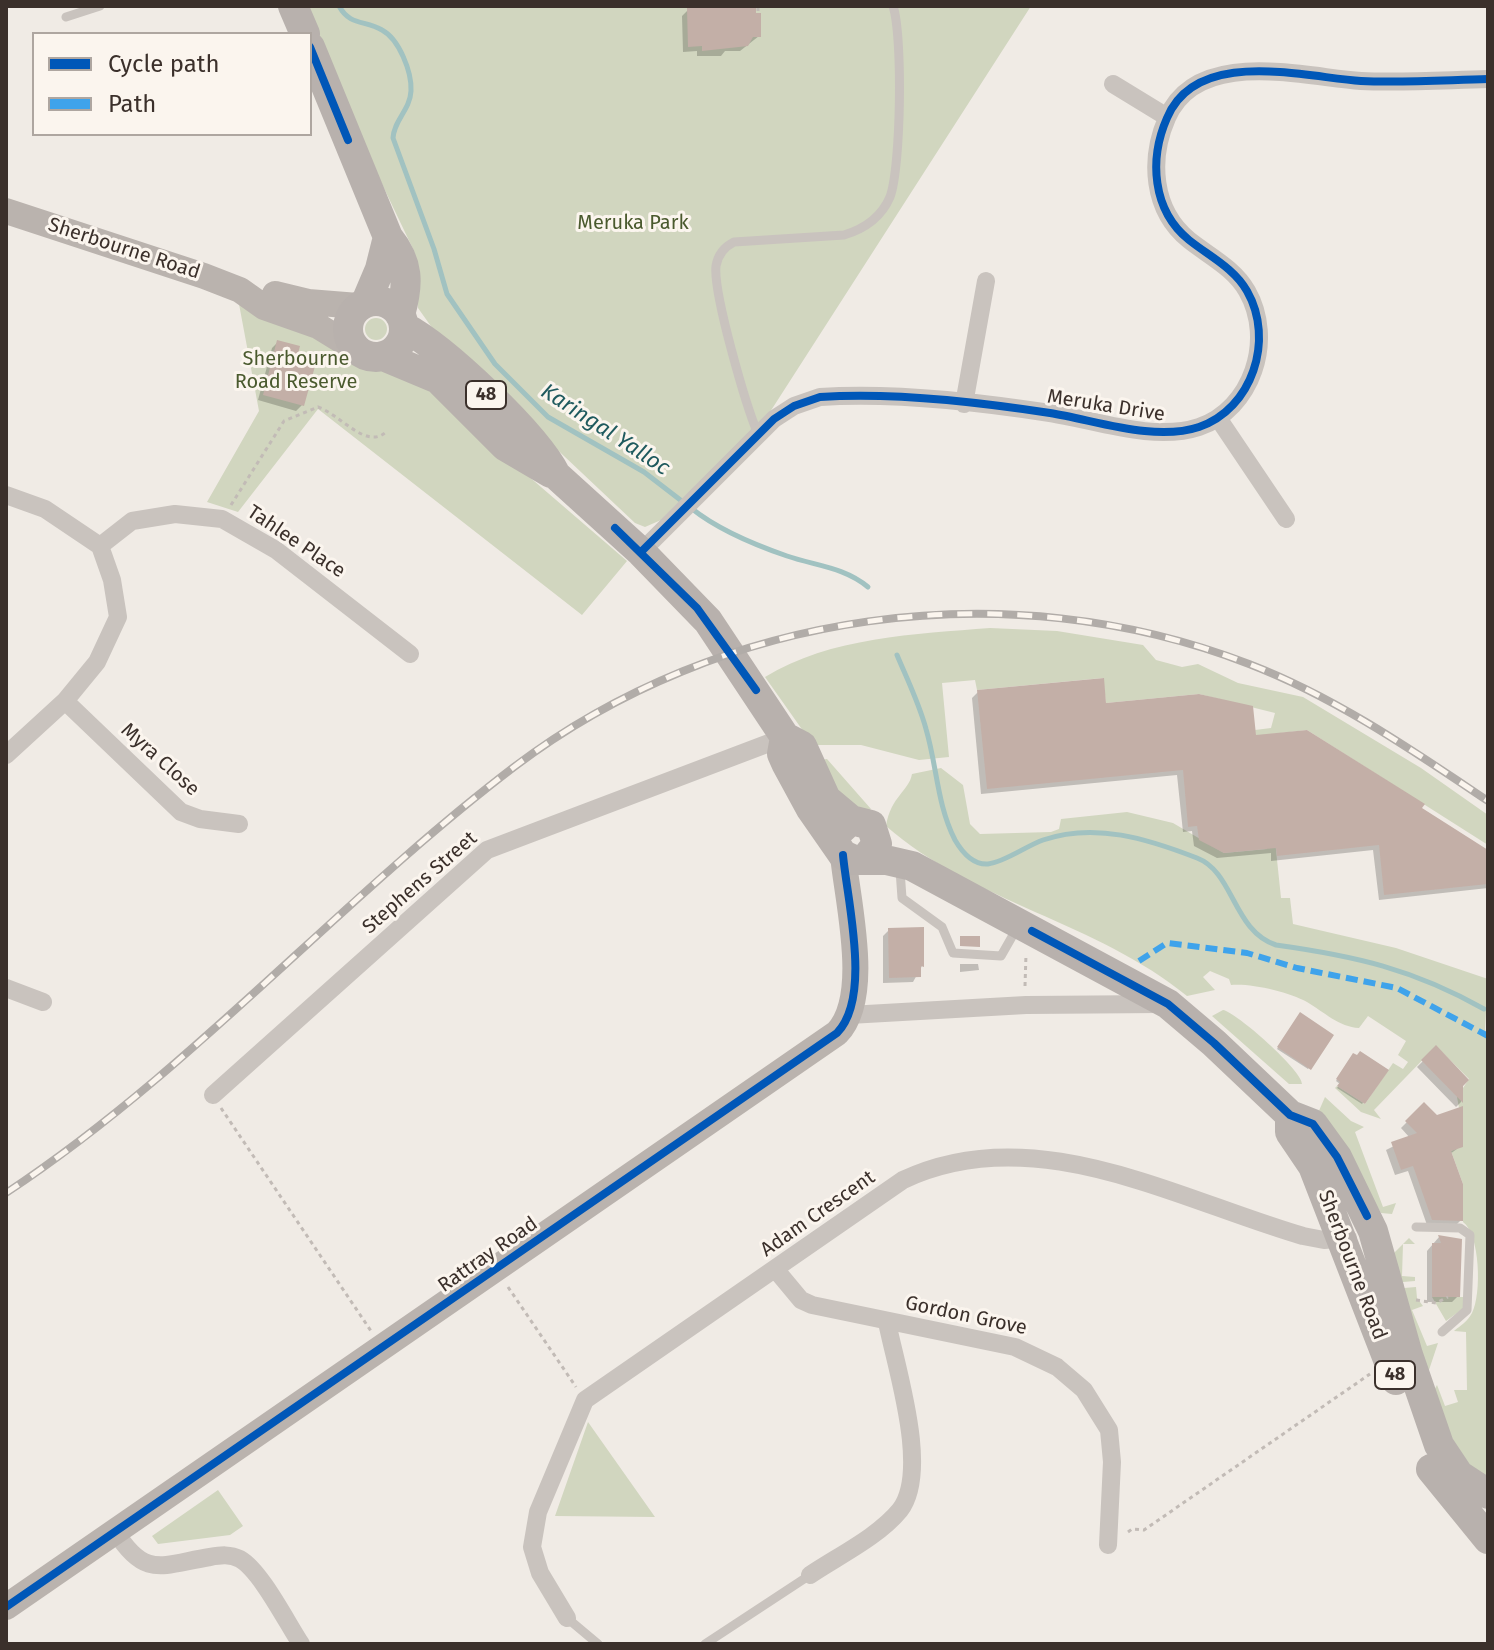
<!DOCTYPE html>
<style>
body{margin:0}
#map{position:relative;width:1494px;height:1650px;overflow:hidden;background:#f0ebe5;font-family:"Fira Sans",sans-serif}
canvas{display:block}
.frame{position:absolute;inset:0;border:8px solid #3b302b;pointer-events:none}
.legend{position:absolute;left:32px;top:32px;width:280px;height:104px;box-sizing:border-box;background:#fbf5ee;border:2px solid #aea6a0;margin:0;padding:10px 14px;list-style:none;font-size:24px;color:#3b302b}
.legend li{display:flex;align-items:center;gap:16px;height:40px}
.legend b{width:40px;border:2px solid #aea6a0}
</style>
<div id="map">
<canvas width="1494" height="1650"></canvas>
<div class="frame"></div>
<ul class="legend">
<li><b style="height:10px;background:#0057b8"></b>Cycle path</li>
<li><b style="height:10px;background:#3fa3eb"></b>Path</li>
</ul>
</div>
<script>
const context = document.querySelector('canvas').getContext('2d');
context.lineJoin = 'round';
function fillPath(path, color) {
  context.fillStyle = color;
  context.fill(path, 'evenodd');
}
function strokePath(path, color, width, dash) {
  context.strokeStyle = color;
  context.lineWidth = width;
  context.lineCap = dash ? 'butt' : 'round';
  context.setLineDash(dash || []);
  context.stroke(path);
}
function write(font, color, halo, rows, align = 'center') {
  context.font = font + ' "Fira Sans",sans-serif';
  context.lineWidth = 6;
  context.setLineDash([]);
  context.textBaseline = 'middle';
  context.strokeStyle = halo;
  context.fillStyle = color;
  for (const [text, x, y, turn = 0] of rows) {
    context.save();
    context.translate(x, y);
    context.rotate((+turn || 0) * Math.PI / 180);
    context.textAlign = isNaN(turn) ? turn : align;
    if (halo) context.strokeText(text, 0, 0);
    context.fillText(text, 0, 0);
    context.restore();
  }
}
const green = new Path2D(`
 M307,6H1031L770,412L661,520L645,527L635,523L440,339L418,308L414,251L371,161Z
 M239,304L288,321L362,365L412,376L627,561L582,615L318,409L238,512L207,502L259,411Z
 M365 329a11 11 0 1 1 22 0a11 11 0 1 1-22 0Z
 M990,628L1057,631L1143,645L1156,660L1182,667L1198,664L1238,683L1303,697L1421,768L1488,815V845L1307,730L1264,735L1281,898H1290L1293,924L1396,948L1488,979L1485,1029L1488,1041V1485L1463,1468L1432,1394L1437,1385L1445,1406L1458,1402L1454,1390H1467L1466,1332L1454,1331C1460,1326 1468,1321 1472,1313C1482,1294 1480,1234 1463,1222V1184L1451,1151L1463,1146V1107L1459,1108L1457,1097L1469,1079L1436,1046L1374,1110L1381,1119L1361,1112L1335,1088L1337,1086L1365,1104L1393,1063L1403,1069L1408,1062L1398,1055L1406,1041L1368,1016L1359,1028C1339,1027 1324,1012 1307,1002C1289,992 1251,983 1231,985L1229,979L1210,971L1203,977L1215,990L1187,996C1097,922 974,903 886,826C891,796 909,791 912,774L941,768L963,785L970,824L980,834L1051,832L1059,829L1061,819L1127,812L1173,823L1224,853L1267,849L1255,730L1271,728L1275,713L1199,694L1106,703L1103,678L977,690L975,680L942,683L949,757L919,760L861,745H813L765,677C830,637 916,634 990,628Z
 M827,759L871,809L868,811L842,802L820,760Z
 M1223,1010C1236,1012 1303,1071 1302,1084H1289L1212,1016Z
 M1325,1097L1351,1121L1364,1127L1355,1132L1383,1207L1396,1203L1392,1214L1381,1213L1318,1113Z
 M1409,1238L1415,1244H1403L1402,1276L1415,1277V1281L1403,1282L1404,1288L1416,1287L1417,1298L1423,1306L1412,1310L1427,1346L1438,1343L1429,1370H1425L1393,1254Z
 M1432,1297H1465L1464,1308L1446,1321Z
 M588,1422L655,1517L555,1516Z
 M218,1490L243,1526L230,1535L158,1544L152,1536Z`);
const shadow = new Path2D(`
 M688,10L759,36L740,51H725L721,56H697V51L683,52L682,16Z
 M278,342L295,355L302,405L296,411L258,400L272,348Z
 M978,692L1104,705L1254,738L1420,809L1488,852V888L1379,900L1373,850L1271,861V853L1217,858L1194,846L1192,831L1183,832L1177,775L981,794L972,698Z
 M889,930L922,966L913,982L883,983V936Z
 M960,964H978L979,970L960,972Z
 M1300,1015L1331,1036L1308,1069L1277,1049Z
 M1436,1048L1461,1085V1102L1456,1107L1417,1067Z
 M1352,1056L1386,1070L1362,1104L1337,1088L1340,1084L1336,1081Z
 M1424,1105L1461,1146L1450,1154L1461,1220L1455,1226L1427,1225L1408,1171L1395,1175L1386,1150L1410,1138L1401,1128Z
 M1439,1237L1460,1240L1458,1296L1452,1302H1427V1251Z`);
const stream = new Path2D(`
 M339,6C350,26 365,20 382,30C399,39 412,72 411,91C410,110 394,120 393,138L434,249L447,294L495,364L548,417L644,472L683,502
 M691,508C717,529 755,545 787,556C816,566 844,567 868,587
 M897,655C907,679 919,703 926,729C937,766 937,805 955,840C962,852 973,865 988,864C1005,862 1026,846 1043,840C1095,822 1148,839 1197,858C1234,872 1233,931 1276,945C1355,956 1413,969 1484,1009`);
const building = new Path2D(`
 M756,7V13H761V37H753L748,46L702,51V46L688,47L687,8Z
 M277,340L300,346L298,354L317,359L304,406L263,395Z
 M1104,678L1106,703L1199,694L1253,706L1256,735L1307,730L1425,804L1422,808L1488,850V884L1384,895L1379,845L1277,856L1276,848L1224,853L1199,840L1197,826L1188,827L1183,770L987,789L977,690Z
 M924,927V967L921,966V977L889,978L888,928Z
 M960,936H980V947L960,946Z
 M1300,1012L1334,1035L1311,1070L1277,1047Z
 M1436,1045L1469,1080L1463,1086V1103L1421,1060Z
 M1360,1051L1389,1070L1365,1104L1337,1086L1340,1082L1336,1079L1353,1053L1357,1055Z
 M1424,1102L1437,1115L1463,1106V1147L1451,1151L1463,1184V1221L1432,1220L1413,1166L1401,1170L1391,1142L1417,1133L1405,1121Z
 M1438,1235L1462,1239L1460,1297H1432V1243H1441Z`);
const path = new Path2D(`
 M758,11V6
 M231,505L284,421L318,407C341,415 366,450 386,432
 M1025,986L1026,954
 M221,1108L371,1331
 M508,1287L576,1387
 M1416,1300L1436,1303L1448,1297
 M1128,1532L1132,1529L1144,1530L1370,1374`);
const lane = new Path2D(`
 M66,17L100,6
 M758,434C746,406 713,293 716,266C718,254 724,247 734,242L844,235C864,229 881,218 890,197C901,168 903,36 893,6
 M900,870L902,898L942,927L953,953L1001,956L1017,928
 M1416,1227L1460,1228L1470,1235L1467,1310L1442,1332
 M567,1618L598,1644
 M705,1644L810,1575`);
const street = new Path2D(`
 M1113,84L1167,117
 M964,404L986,281
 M1218,418L1286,519
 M6,495L45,509L100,546L112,580L118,617L97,662L65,701L6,755
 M100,546L132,521L175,514L222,519L276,550L410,654
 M641,552L774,419L794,406L820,397C892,392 979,402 1050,413C1095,420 1154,442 1199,427C1252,409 1275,340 1247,291C1234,268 1209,256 1189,240C1152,210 1149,159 1167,118C1197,47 1303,77 1361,81C1403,83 1446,80 1488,79
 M65,701L181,812L200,819L239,824
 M6,988L43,1002
 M849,1015L1026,1005L1161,1004
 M213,1095L487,850L785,737
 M776,1270L801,1300L812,1305L1015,1347L1057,1367L1084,1390L1109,1430L1112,1462L1108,1545
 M115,1531C145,1579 161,1565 210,1557C221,1555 230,1554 240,1559C261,1571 287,1623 301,1644
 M810,1575C838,1556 878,1537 900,1510C930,1471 896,1368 887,1322
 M567,1618L540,1573L532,1547L538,1512L585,1400L903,1180C1034,1118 1176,1199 1303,1236L1324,1240L1348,1238`);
const secondary = new Path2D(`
 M6,211L204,276L240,290L264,307L318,326L357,350
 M275,294L308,302L358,306
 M6,1607L837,1033C872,997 847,900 843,855`);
const primary = new Path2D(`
 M293,6L305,34
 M310,47L388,237C409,263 409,283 400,315
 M348 329a28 28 0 1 1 56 0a28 28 0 1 1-56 0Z
 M366,302L380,269L388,237
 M404,327C445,349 535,434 556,475L641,552L708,621L785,737L802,746L826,799L851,820
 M383,356L438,379L505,446L551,473
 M785,737L782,754L786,763L811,809L843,855L854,860H886L912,866L1168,1004L1214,1043L1290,1115L1313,1124L1337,1157L1373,1231L1408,1355L1439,1445L1459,1475L1488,1494
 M838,832L851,820L871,825L877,844L866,858
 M1290,1115V1132L1313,1166L1396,1380
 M1431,1469L1488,1539`);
const rail = new Path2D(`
 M6,1193C191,1071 338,901 514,767C721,610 1007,570 1249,664C1335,697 1412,750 1488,801`);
const quiet = new Path2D(`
 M1139,961L1167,943L1247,953L1297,968L1397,988L1488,1036`);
const cycleway = new Path2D(`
 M310,47L348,140
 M615,528L697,608L756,690
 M641,552L774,419L794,406L820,397C892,392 979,402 1050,413C1095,420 1154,442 1199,427C1252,409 1275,340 1247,291C1234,268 1209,256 1189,240C1152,210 1149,159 1167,118C1197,47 1303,77 1361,81C1403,83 1446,80 1488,79
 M1032,931L1168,1004L1214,1043L1290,1115L1313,1124L1337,1157L1367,1216
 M6,1607L837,1033C872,997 847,900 843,855`);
const shields = [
 [486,395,40],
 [1395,1375,40]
];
const shieldNames = [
 ["48",486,395],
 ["48",1395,1375]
];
const parkNames = [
 ["Meruka Park",633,223],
 ["Sherbourne",296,359],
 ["Road Reserve",296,382]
];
const streetNames = [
 ["Sherbourne Road",124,249,18],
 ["Meruka Drive",1106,406,9],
 ["Tahlee Place",296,542,34],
 ["Myra Close",160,760,42],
 ["Stephens Street",420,883,-41],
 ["Adam Crescent",818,1214,-35],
 ["Rattray Road",488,1255,-35],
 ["Sherbourne Road",1352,1265,69],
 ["Gordon Grove",966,1316,12]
];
const waterNames = [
 ["Karingal Yalloc",605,430,33]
];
fillPath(green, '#d1d6bf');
fillPath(shadow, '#0003');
strokePath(stream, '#a1c2c1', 5);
fillPath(building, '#c3afa7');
strokePath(path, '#c2bbb6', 3, [4, 4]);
strokePath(lane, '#c9c3be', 9);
strokePath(street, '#c9c3be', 18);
strokePath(secondary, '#bab3ae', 26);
strokePath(primary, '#b8b1ad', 30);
strokePath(rail, '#b1aca8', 8);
strokePath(rail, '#fbf5ee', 5, [15]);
strokePath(quiet, '#3fa3eb', 6, [12, 6]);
strokePath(cycleway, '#0057b8', 8);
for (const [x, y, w] of shields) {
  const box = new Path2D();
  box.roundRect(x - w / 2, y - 14, w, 28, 6);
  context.fillStyle = '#fbf5ee';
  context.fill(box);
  strokePath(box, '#3b302b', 2);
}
write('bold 18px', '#3b302b', null, shieldNames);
write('20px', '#4a5a2e', '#fbf5ee', parkNames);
write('20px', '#3b302b', '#fbf5ee', streetNames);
write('italic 22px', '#1f5a5e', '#fbf5ee', waterNames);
</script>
